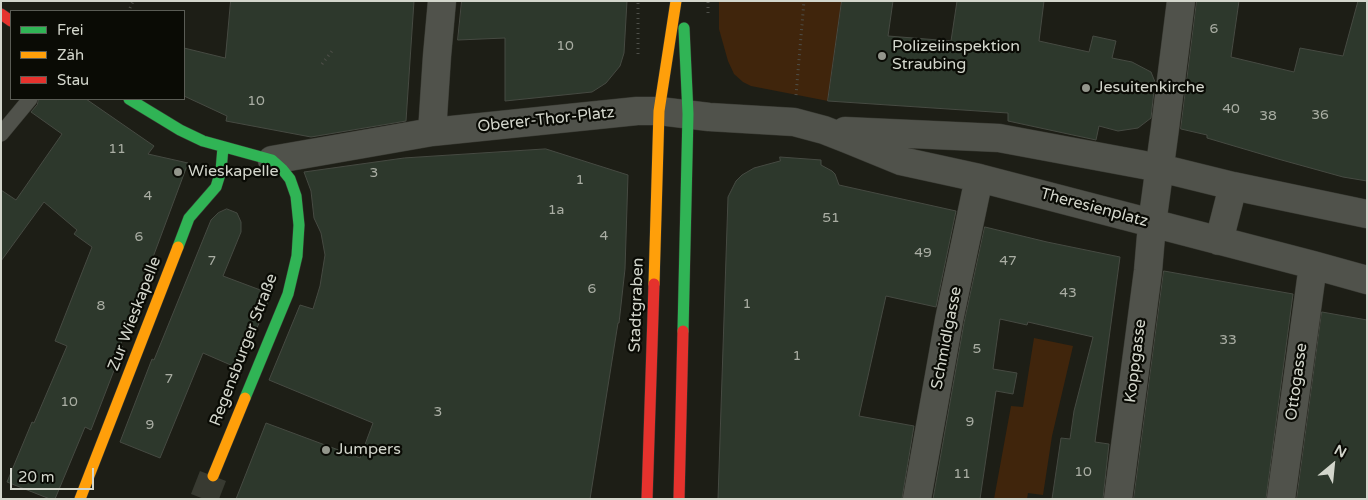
<!DOCTYPE html>
<meta charset="utf-8">
<style>
body{margin:0}
#map{position:relative;width:1368px;height:500px;overflow:hidden;background:#1d1e16;font-family:"Varela Round",sans-serif}
canvas{display:block}
.frame{position:absolute;inset:0;border:2px solid #d3d6cc;pointer-events:none}
.legend{position:absolute;left:10px;top:10px;width:175px;height:90px;box-sizing:border-box;background:#0a0b05;border:1px solid #5a5c55;margin:0;padding:6px 9px;list-style:none;font-size:15px;color:#d3d6cc}
.legend li{display:flex;align-items:center;gap:10px;height:25px}
.legend b{width:25px;border:1px solid #5a5c55}
.north{position:absolute;left:1308px;top:440px;width:50px;height:50px;-webkit-text-stroke:4px #0a0b05;paint-order:stroke;rotate:28deg;font-size:14px;font-weight:700;line-height:20px;text-align:center;color:#d3d6cc}
.north::after{content:'';display:block;margin:auto;width:18px;height:22px;background:#d3d6cc;clip-path:polygon(50% 0,100% 100%,50% 72%,0 100%)}
.scale{position:absolute;left:10px;top:468px;width:84px;height:22px;box-sizing:border-box;border:2px solid #d3d6cc;border-top:0;padding-left:6px;font-size:15px;line-height:18px;white-space:nowrap;color:#d3d6cc;-webkit-text-stroke:4px #0a0b05;paint-order:stroke}
</style>
<div id="map">
<canvas width="1368" height="500"></canvas>
<div class="frame"></div>
<ul class="legend">
<li><b style="height:6px;background:#30b455"></b>Frei</li>
<li><b style="height:6px;background:#ff9f0a"></b>Zäh</li>
<li><b style="height:6px;background:#e5322d"></b>Stau</li>
</ul>
<div class="north">N</div>
<div class="scale">20 m</div>
</div>
<script>
const context = document.querySelector('canvas').getContext('2d');
context.lineJoin = 'round';
function fillPath(path, color) {
  context.fillStyle = color;
  context.fill(path, 'evenodd');
}
function strokePath(path, color, width, dash) {
  context.strokeStyle = color;
  context.lineWidth = width;
  context.lineCap = dash ? 'butt' : 'round';
  context.setLineDash(dash || []);
  context.stroke(path);
}
function write(font, color, halo, rows, align = 'center') {
  context.font = font + ' "Varela Round",sans-serif';
  context.lineWidth = 4.5;
  context.setLineDash([]);
  context.textBaseline = 'middle';
  context.strokeStyle = halo;
  context.fillStyle = color;
  for (const [text, x, y, turn = 0] of rows) {
    context.save();
    context.translate(x, y);
    context.rotate((+turn || 0) * Math.PI / 180);
    context.textAlign = isNaN(turn) ? turn : align;
    if (halo) context.strokeText(text, 0, 0);
    context.fillText(text, 0, 0);
    context.restore();
  }
}
const green = new Path2D(`
 M719,1H842L828,101L751,86L743,82L734,74L728,61L719,29Z
 M1034,338L1073,346L1052,436L1043,495L1028,493L1027,499H994L1011,406L1023,407Z`);
const building = new Path2D(`
 M231,1H414L406,121L311,137L226,121L227,116L184,96V48L225,58Z
 M462,1H627L624,53L620,66L606,83L592,92L505,101V38L458,40Z
 M842,1H893L888,36L951,41L957,1H1044L1039,41L1089,52L1093,36L1116,41L1112,58L1132,62L1151,72L1155,82L1151,118L1138,128L1118,131L1099,126L1096,140L1008,121V113L828,101Z
 M1197,1H1239L1231,57L1294,72L1300,48L1343,56L1358,1H1367V181L1343,177L1278,159L1207,138V135L1181,129Z
 M39,99H86L154,146L148,154L188,163L120,346L123,347L91,430L85,427L55,499H50L7,482L32,422L34,423L67,346L55,341L92,247L74,234L77,230L44,202L1,261V190L16,200L62,134L31,112L37,105Z
 M546,149L628,175L625,269L619,323H618L590,499H236L266,423L360,458L373,423L269,380L300,305L313,309L320,286L325,255L321,233L314,218L311,191L304,172L404,158Z
 M780,157L821,160V165L832,171L835,174L839,185L956,211L936,307L886,296L859,416L914,426L902,499H718L728,197L736,181L742,175L754,168L780,161Z
 M227,209L237,213L241,222V232L223,276L271,294L240,369L203,353L160,458L120,442L152,359L154,360L211,220L218,213Z
 M985,227L1047,242L1120,257L1095,442L1109,444L1103,499H1052L1061,438L1070,439L1074,411L1093,337L1028,322L1027,325L1000,319L993,369L1017,373L1013,394L996,391L980,499H933L964,323Z
 M1164,271L1293,294L1266,499H1134Z
 M1322,312L1367,320V499H1297Z`);
const secondaryTunnel = new Path2D(`
 M204,499L213,476`);
const path = new Path2D(`
 M130,8L133,1
 M708,13V1
 M638,54V1
 M322,64L332,51
 M796,95L804,1`);
const lane = new Path2D(`
 M1,134L30,99`);
const street = new Path2D(`
 M845,131L999,138L1160,168L1233,186L1367,214
 M432,132L437,56L442,1
 M272,160L432,132L637,111H659L709,117L794,122L824,130L847,139L901,161L979,178L1313,265L1367,280
 M1219,241L1233,186
 M917,499L949,320L979,178
 M1118,499L1148,271L1152,224L1165,128L1181,1
 M1281,499L1313,265`);
const fast = new Path2D(`
 M129,99L180,130L203,141L272,160L282,169L290,179L296,196L299,225L297,256L288,294L245,398
 M178,247L189,218L216,187L221,171L223,147
 M683,331L688,114L684,28`);
const slow = new Path2D(`
 M654,284L659,111L676,1
 M213,476L245,398
 M80,499L178,247`);
const jam = new Path2D(`
 M1,14L11,21
 M647,499L654,284
 M679,499L683,331`);
const markers = [
 [882,56,5,"#93968c"],
 [1086,88,5,"#93968c"],
 [178,172,5,"#93968c"],
 [326,450,5,"#93968c"]
];
const numberNames = [
 ["6",1214,29],
 ["10",565,46],
 ["10",256,101],
 ["40",1231,109],
 ["36",1320,115],
 ["38",1268,116],
 ["11",117,149],
 ["3",374,173],
 ["1",580,180],
 ["4",148,196],
 ["1a",556,210],
 ["51",831,218],
 ["4",604,236],
 ["6",139,237],
 ["49",923,253],
 ["7",212,261],
 ["47",1008,261],
 ["6",592,289],
 ["43",1068,293],
 ["1",747,304],
 ["8",101,306],
 ["33",1228,340],
 ["5",977,349],
 ["1",797,356],
 ["7",169,379],
 ["10",69,402],
 ["3",438,412],
 ["9",970,422],
 ["9",150,425],
 ["10",1083,472],
 ["11",962,474]
];
const poiNames = [
 ["Polizeiinspektion",892,47],
 ["Straubing",892,65],
 ["Jesuitenkirche",1096,88],
 ["Wieskapelle",188,172],
 ["Jumpers",336,450]
];
const streetNames = [
 ["Oberer-Thor-Platz",546,120,-6],
 ["Theresienplatz",1094,208,15],
 ["Stadtgraben",637,305,-88],
 ["Zur Wieskapelle",135,314,-69],
 ["Schmidlgasse",947,338,-79],
 ["Regensburger Straße",244,350,-69],
 ["Koppgasse",1136,361,-83],
 ["Ottogasse",1297,382,-82]
];
fillPath(green, '#40250c');
fillPath(building, '#2d382c');
strokePath(building, '#464a42', 1);
strokePath(secondaryTunnel, '#383a31', 28, [28, 14]);
strokePath(lane, '#383932', 16);
strokePath(street, '#383932', 29);
strokePath(fast, '#383932', 12);
strokePath(slow, '#383932', 12);
strokePath(jam, '#383932', 12);
strokePath(path, '#4e4f49', 3, [1, 4]);
strokePath(lane, '#50524b', 15);
strokePath(street, '#50524b', 28);
strokePath(fast, '#30b455', 11);
strokePath(slow, '#ff9f0a', 11);
strokePath(jam, '#e5322d', 11);
for (const [x, y, r, color] of markers) {
  const dot = new Path2D();
  dot.arc(x, y, r, 0, 2 * Math.PI);
  context.fillStyle = color;
  context.fill(dot);
  strokePath(dot, '#0a0b05', 2);
}
write('14px', '#aaaea4', null, numberNames);
write('16px', '#d3d6cc', '#0a0b05', poiNames, 'left');
write('16px', '#d3d6cc', '#0a0b05', streetNames);
</script>
